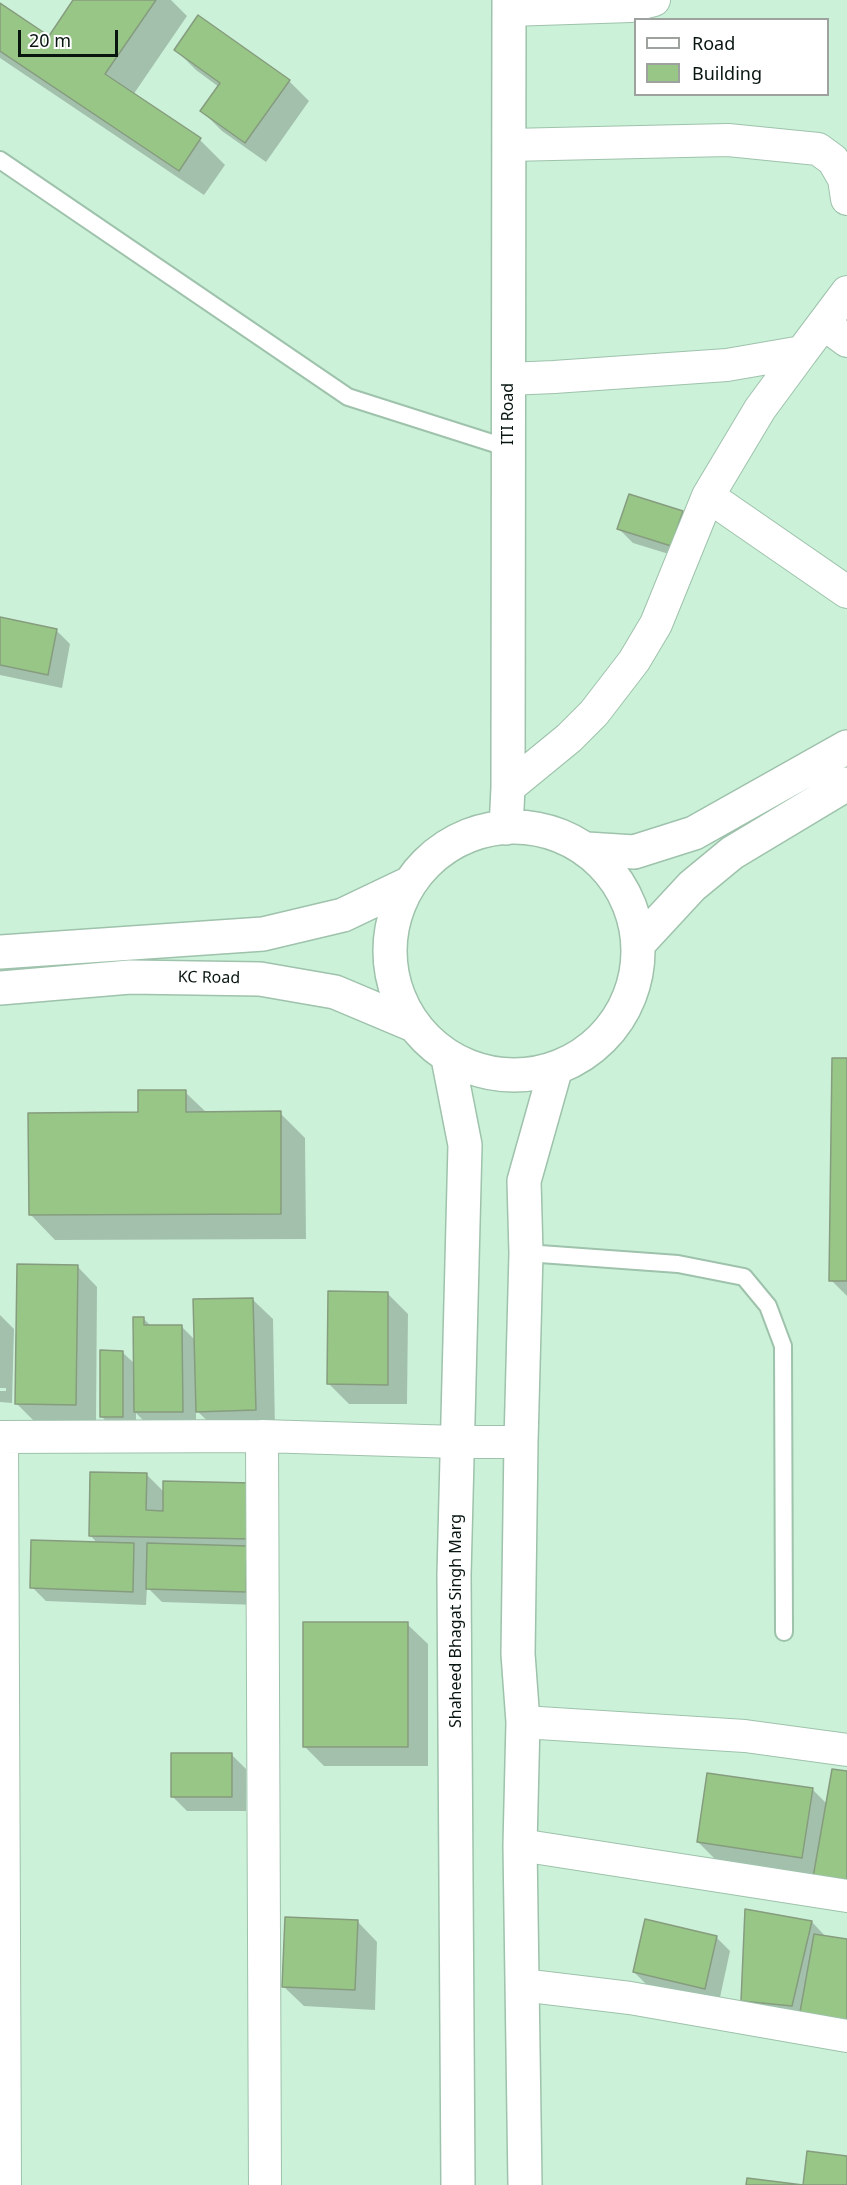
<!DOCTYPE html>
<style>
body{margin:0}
#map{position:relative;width:847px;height:2185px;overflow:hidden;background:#ccf1d9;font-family:"Noto Sans",sans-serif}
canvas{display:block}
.legend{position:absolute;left:634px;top:18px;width:195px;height:78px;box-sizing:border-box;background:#fff;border:2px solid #9da29f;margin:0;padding:8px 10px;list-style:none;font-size:18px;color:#09160f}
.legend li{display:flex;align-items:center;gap:12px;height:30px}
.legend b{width:30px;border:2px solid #9da29f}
.scale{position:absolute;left:18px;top:30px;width:100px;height:27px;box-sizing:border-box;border:3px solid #09160f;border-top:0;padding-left:8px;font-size:18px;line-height:21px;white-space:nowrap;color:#09160f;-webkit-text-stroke:4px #fff;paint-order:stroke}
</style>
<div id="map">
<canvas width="847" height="2185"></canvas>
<ul class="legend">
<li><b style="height:8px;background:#fff"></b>Road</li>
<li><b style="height:16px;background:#98c687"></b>Building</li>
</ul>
<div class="scale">20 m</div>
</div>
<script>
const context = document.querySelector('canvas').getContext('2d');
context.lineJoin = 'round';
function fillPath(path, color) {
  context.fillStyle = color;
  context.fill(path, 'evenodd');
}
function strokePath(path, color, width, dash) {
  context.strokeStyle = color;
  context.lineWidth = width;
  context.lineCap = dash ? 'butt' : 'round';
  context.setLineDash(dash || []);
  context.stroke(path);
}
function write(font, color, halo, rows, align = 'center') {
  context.font = font + ' "Noto Sans",sans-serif';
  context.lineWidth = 5;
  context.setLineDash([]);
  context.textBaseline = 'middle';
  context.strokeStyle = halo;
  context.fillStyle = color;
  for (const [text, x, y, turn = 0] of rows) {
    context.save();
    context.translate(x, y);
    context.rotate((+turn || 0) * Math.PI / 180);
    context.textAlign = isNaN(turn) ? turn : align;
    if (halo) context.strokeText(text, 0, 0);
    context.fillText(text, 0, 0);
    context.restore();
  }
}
const shadow = new Path2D(`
 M75,0H171L187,16L133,95L200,140L225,165L204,195L0,58V5L49,38Z
 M176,50L289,81L309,101L266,162L222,131L202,111L219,87L196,70Z
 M682,512L696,526L685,559L633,543L619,529Z
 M0,619L56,630L70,644L62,688L0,675Z
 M847,1059V1296L831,1280Z
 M185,1092L207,1113H280L305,1138L306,1239L55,1240L30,1214L140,1114Z
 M77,1266L97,1287L96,1424H37L17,1404Z
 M388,1294L408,1314L407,1404H349L329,1384Z
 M252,1299L273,1319L275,1430L218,1431L196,1410V1425L149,1426L136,1413V1431L115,1430L101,1416L122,1352L135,1364L143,1318L152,1327L181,1326L196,1341Z
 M0,1315L14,1329L12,1403L0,1402V1391H6V1388H0Z
 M146,1474L165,1493L251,1485L259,1605L162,1602L147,1587L146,1605L46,1601L32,1587L98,1544L90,1535Z
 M407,1624L428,1644V1766H324L304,1746Z
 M232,1755L246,1769V1811H187L173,1797Z
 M847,1773V1905L718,1862L698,1842L813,1790L827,1804Z
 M357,1921L377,1942L375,2010L304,2006L283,1986Z
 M812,1922L827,1938L847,1941V2031L762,2021L742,2001Z
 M716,1937L730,1951L719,2002L648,1986L634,1972Z`);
const building = new Path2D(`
 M73,0H156L105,74L201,138L179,171L0,51V3L49,36Z
 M198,15L290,80L245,143L200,111L220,83L174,50Z
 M629,494L683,511L671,546L617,529Z
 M0,617L57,629L48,675L0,665Z
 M832,1058H847V1281H829Z
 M138,1090H186V1112L281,1111V1214L29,1215L28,1113L138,1112Z
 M17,1264L78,1265L76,1405L15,1404Z
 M328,1291L388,1292V1385L327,1384Z
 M253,1298L256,1410L196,1412L193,1299Z
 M133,1317H144V1325H182L183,1412H134Z
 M100,1350L123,1351V1417H100Z
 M90,1472L147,1473L146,1510L163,1511V1481L252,1483L251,1539L89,1536Z
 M31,1540L134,1543L133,1592L30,1588Z
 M147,1543L247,1546L246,1592L146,1589Z
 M303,1622H408V1747H303Z
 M171,1753H232V1797H171Z
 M832,1769L847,1771V1880L836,1878L834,1886L812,1883Z
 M707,1773L813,1788L802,1858L697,1842Z
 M745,1909L812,1921L792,2006L741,2001Z
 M285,1917L358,1920L355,1990L282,1987Z
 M645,1919L717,1936L705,1989L633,1972Z
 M814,1934L847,1939V2020L800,2012Z
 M807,2151L847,2156V2185H746L747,2178L803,2185Z`);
const lane = new Path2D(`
 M0,160L348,397L508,448
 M526,1253L678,1264L744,1277L768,1306L783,1346L784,1632`);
const street = new Path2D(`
 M509,10L631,6L654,0
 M509,145L728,140L818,149L833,160L844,179L847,199
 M824,324L847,341
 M508,379L554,377L727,365L802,352L847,292
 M708,496L847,592
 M508,788L569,738L594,713L634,661L656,624L708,496L760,409L802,352
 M262,1436L265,2185
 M0,1437L262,1436L457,1442H521
 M2,1437L5,2185
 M523,1722L745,1736L847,1750
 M520,1845L847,1896
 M522,1985L630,1998L847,2036`);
const secondary = new Path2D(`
 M390 951a124 124 0 1 1 248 0a124 124 0 1 1-248 0Z
 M506,828L508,788L509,0
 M587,849L634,852L694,833L847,747
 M641,941L692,886L732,853L847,784
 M0,952L263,934L343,915L408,884
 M0,988L130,977L260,979L335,992L411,1024
 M448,1058L465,1145L454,1575L458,2185
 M525,2185L520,1845L523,1722L518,1654L521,1442L526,1253L524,1181L555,1071`);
const streetNames = [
 ["ITI Road",508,414,-90],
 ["KC Road",209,978,1],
 ["Shaheed Bhagat Singh Marg",456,1621,-90]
];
fillPath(shadow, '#0003');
fillPath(building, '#98c687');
strokePath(building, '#869c7e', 1.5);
strokePath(lane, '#9ec2ab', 20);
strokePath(street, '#9ec2ab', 34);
strokePath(secondary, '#9ec2ab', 36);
strokePath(lane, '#fff', 16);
strokePath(street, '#fff', 32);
strokePath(secondary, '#fff', 33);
write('16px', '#09160f', '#fff', streetNames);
</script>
